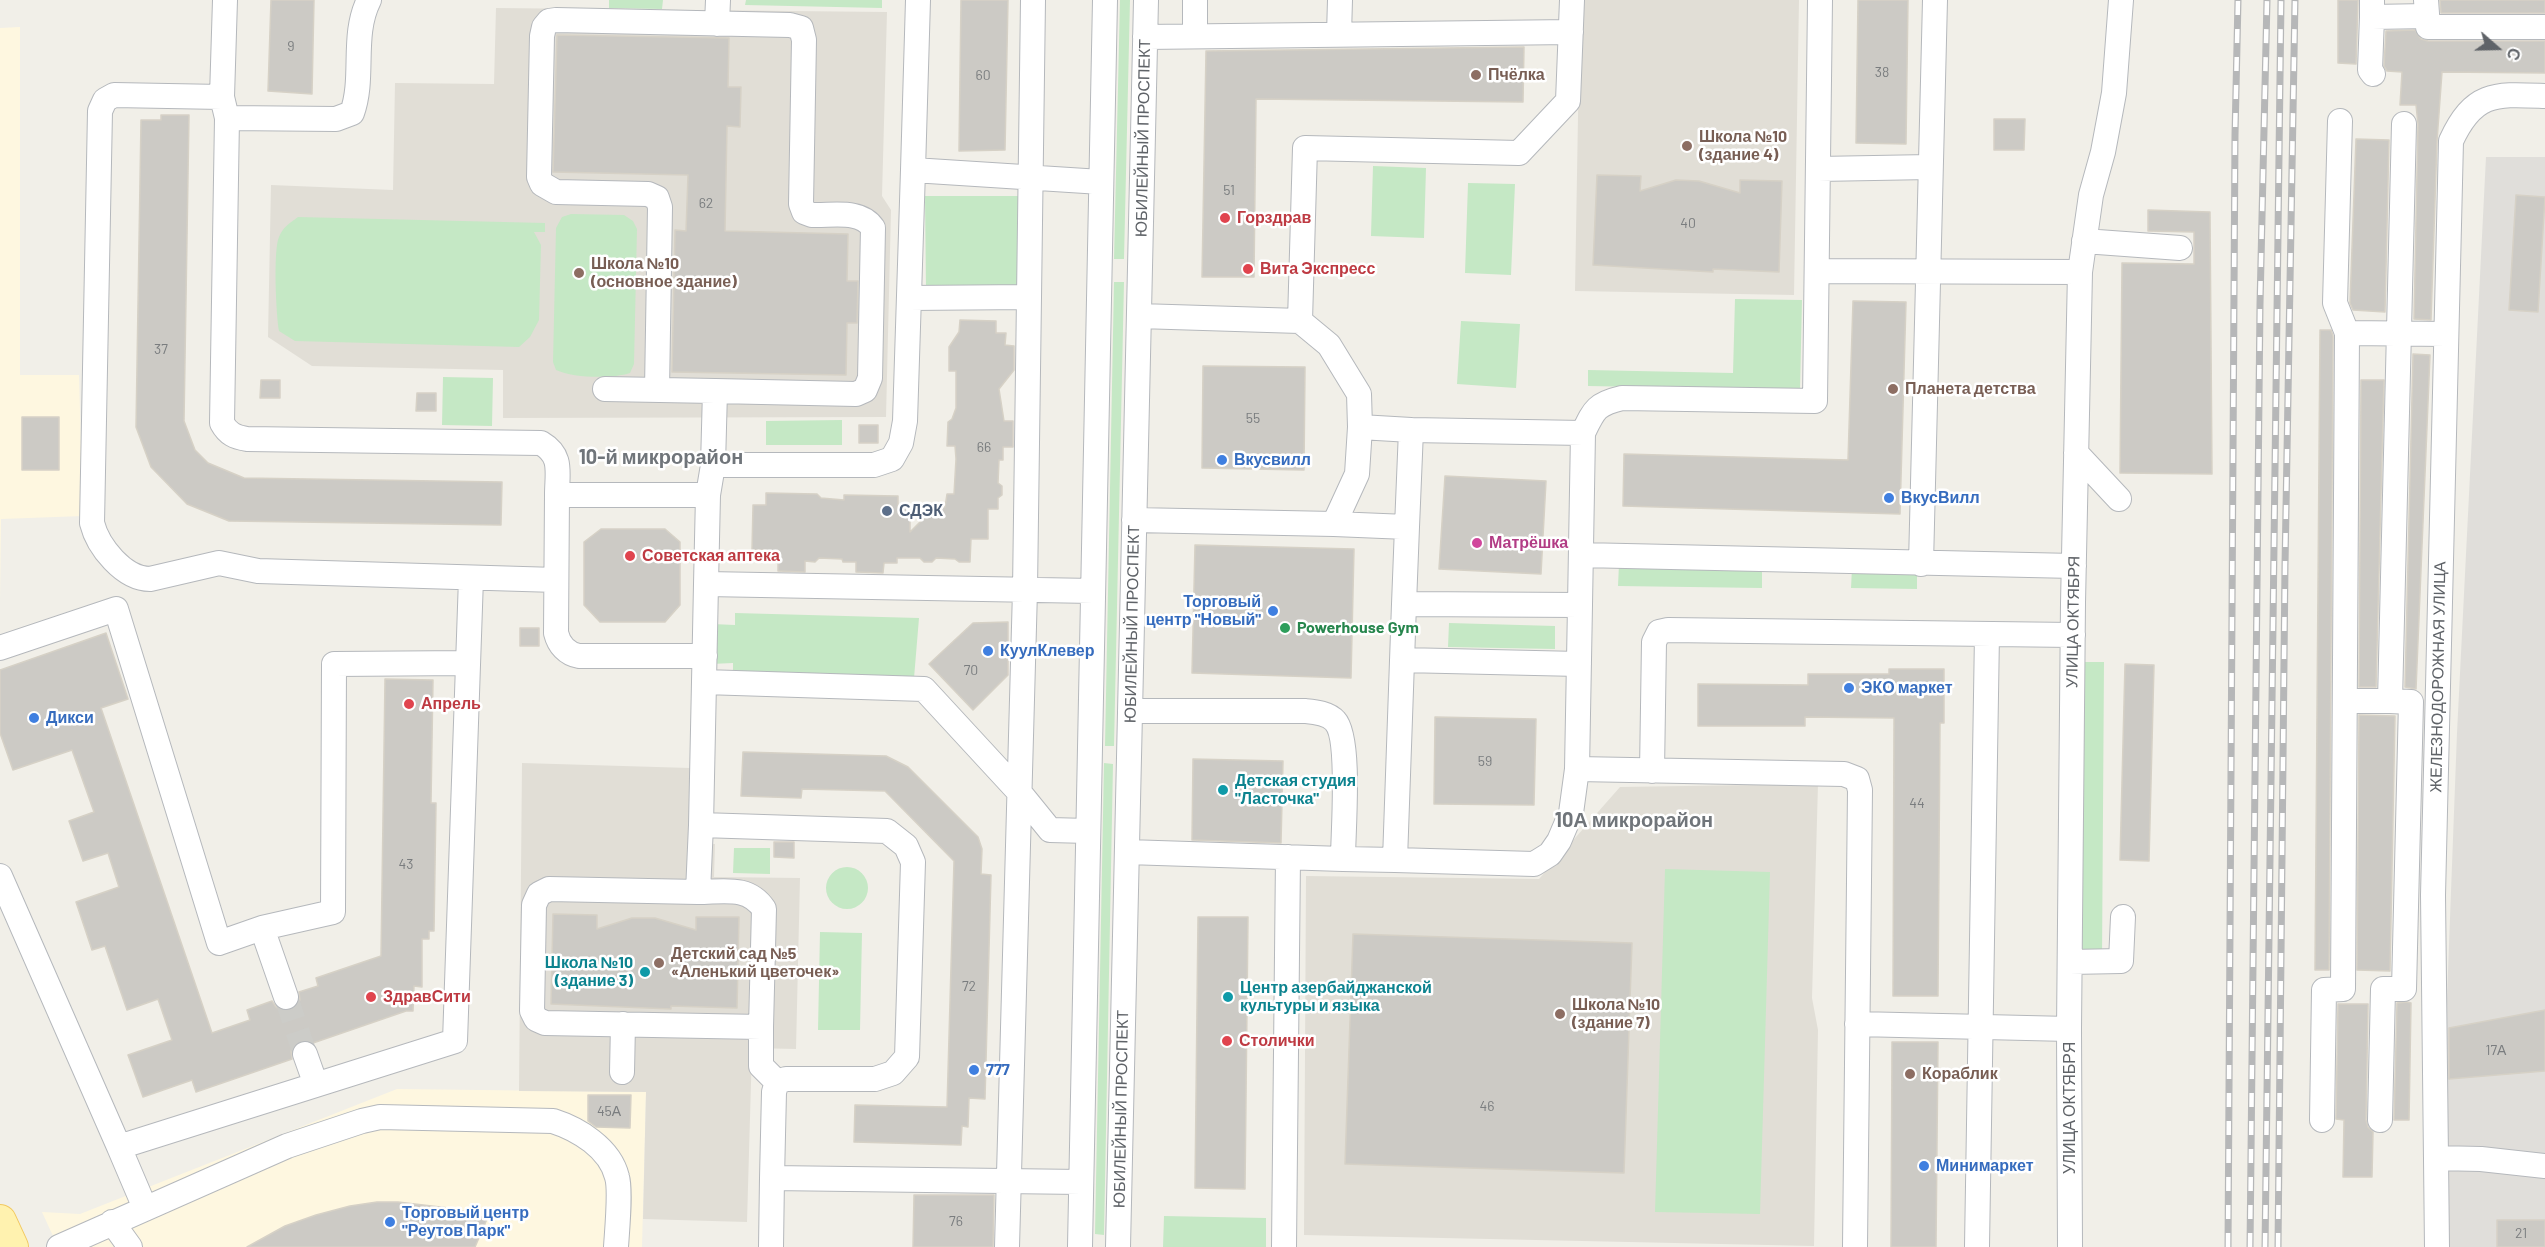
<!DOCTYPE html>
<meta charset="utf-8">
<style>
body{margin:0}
#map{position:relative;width:2545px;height:1247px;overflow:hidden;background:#f1efe8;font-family:Barlow,sans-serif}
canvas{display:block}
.north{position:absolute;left:2467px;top:18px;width:60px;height:60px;-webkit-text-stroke:4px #fff;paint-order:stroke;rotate:110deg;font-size:16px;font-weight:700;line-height:24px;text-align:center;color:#5f6368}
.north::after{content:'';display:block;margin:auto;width:21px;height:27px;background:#5f6368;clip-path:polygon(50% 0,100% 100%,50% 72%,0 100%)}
</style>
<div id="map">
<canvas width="2545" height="1247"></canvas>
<div class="north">С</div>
</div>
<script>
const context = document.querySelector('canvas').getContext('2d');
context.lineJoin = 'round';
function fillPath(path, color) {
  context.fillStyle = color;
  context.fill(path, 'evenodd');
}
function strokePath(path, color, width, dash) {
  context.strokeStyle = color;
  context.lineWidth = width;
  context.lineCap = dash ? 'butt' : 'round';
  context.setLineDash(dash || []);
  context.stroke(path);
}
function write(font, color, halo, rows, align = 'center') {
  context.font = font + ' Barlow,sans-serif';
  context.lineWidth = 5;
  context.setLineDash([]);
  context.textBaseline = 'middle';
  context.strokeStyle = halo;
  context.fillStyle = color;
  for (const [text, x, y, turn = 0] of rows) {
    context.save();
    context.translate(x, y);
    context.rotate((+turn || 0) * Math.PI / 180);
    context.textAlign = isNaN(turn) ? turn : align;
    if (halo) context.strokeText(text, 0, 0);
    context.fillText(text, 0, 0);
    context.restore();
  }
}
const commercial = new Path2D(`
 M20,27V375H79L83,516L1,519L0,602V28Z
 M397,1089L646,1092L642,1247H58L42,1212L80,1214Z`);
const industrial = new Path2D(`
 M2486,157H2545V1247H2448L2447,998L2457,733Z`);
const education = new Path2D(`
 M1580,0H1799L1794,295L1575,291Z
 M496,8L887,12L882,196L891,210L886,417L503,418V370L312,366L268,337L271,185L393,190L395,83L494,84Z
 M522,763L690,768V843L715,844L714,877L800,878L796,1049L752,1048L747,1222L643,1219L646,1092L519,1091Z
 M1818,784L1812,998L1818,1030L1814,1246L1304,1235L1306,876L1539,879L1620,787Z`);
const green = new Path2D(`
 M609,0H663L662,9L609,8Z
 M746,0H882V8L745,5Z
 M1120,0H1130L1124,259H1114Z
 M1373,166L1426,168L1424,238L1371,236Z
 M1468,183L1515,184L1511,275L1465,273Z
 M925,196H1021V289L926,290Z
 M571,214L624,215L633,221L637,229L634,364L630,373C612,379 573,378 556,370L553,362L556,228L562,217Z
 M298,217L545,223V232H534L541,245L539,320L530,337L519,347L295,341L279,331C276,315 273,250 279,237C283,227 290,223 298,217Z
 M1114,282H1124L1114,746H1105Z
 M1735,299L1802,300L1800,390L1588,386V370L1733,373Z
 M1461,321L1520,324L1516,388L1457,384Z
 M443,377L493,378L492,426L442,425Z
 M842,420V445H766V421Z
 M1619,564L1762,567V588L1618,586Z
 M1852,568L1917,570V589L1851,588Z
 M735,613L919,618L914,678L733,676V663L711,664L712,624L735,625Z
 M1449,623L1555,626V649L1448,647Z
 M2084,662H2104L2102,960L2081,959Z
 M1104,763L1113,764L1104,1235L1095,1234Z
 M734,848H770V874L733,873Z
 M826 888a21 21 0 1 1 42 0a21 21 0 1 1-42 0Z
 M1665,869L1770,872L1760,1214L1655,1212Z
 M820,932L862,933L860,1030H818Z
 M1164,1216L1266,1218V1247H1163Z`);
const building = new Path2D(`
 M271,0H314L312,94L268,91Z
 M961,0H1008L1005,150L959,151Z
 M1858,0H1908L1906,144L1856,143Z
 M2338,0H2358L2356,64L2338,63Z
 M2440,0H2545V13H2441Z
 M2415,30L2421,39L2428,41H2545V73L2442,72L2437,141L2431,320L2414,319L2418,124L2416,105H2400L2402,72L2387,71L2384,66L2386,31Z
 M557,35L729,38L728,87H741L740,127L727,126L725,231L848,234L847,281H858L857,323H847L846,375L672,372L675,230L686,231L688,175L553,172Z
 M1524,47L1523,102L1256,99L1254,277H1202L1206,51Z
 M161,115H189L184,421L195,450L208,463L244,478L502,482L501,525L229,521L187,504L151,467L136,427L141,120H161Z
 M1994,119H2025L2024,150H1994Z
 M2356,139L2389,140L2385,312L2353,310L2350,303Z
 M1597,175L1641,176L1640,191L1676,180L1699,181L1740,193V180L1782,181L1779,272L1713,269V272L1593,265Z
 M2516,195L2545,197L2538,312L2509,310Z
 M2148,210L2210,212L2212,474L2120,473L2122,263L2194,264V232L2148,231Z
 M1853,301L1906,302L1900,514L1623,506L1624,454L1848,460Z
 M960,320L996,321V333H1006L1005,345L1014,346V370L999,389L1004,421H1013V447H1003V460H999L998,483L1002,486V495L998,498V509H988V539H971L970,562H959L955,559L936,558L932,562H924L920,558H897V563H884L883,573L856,572V562H843L842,559L819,558L815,562L805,561V572L778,571V561L765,560V550H752L753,505H766V493L817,494L821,498L844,500V495L898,496V508H910V532L936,506L945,507L947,494H954L956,459L955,446H947L948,422L952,419L956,408V371H949V347L959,332Z
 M2320,330H2331L2333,336L2329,970H2315Z
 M2413,354L2430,355L2416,689L2405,687Z
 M1203,366L1305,367L1304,470L1202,468Z
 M261,380H280V398H260Z
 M2361,380H2384L2376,687H2359Z
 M417,393H436V411H416Z
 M22,417H59V470H22Z
 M859,425H878V443H859Z
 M1445,476L1546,481L1541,574L1439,569Z
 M601,529H665L680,542V605L665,622H600L584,605V542Z
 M1195,545L1354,549L1351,678L1192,673Z
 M1008,622V675L973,710L929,664L973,623Z
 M520,628H539V646H520Z
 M106,633L128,699L101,708L212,1033L250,1020L247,1010L272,1001L276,1007L283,1011L291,1010L300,1000L299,992L318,986L316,978L381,956L385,679L433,680L431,803H436L434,931H429V939H422V987L414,986L413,1011H406L313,1043L307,1040L300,1041L291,1051L292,1059L196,1092L192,1080L143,1097L128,1055L172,1040L158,999L127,1010L105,946L92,950L76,902L119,887L108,853L83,861L69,821L94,812L72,750L13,770L0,733V670Z
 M2125,664L2154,665L2149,861L2120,860Z
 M1889,669H1944V723H1940L1938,996H1893L1894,718L1805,717V726H1698V684L1808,685V674H1889Z
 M2359,715L2395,716L2390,971L2357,970Z
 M1435,717L1536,719L1534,805L1434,804Z
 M743,752L886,756L908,767L978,837L982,849L981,874L991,875L985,1099L969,1098L968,1127L962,1126L961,1145L854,1142L855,1105L947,1107L954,861L885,791L802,789L801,798L741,796Z
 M1193,759L1283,761L1281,843L1192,840Z
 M774,842H794V858L774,857Z
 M553,914L597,915V929L632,918H655L696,930V917H739L737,1008L671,1006V1009L551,1004Z
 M1198,917H1248L1245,1189L1195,1188Z
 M1353,934L1632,943L1624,1173L1345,1164Z
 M2407,1002L2411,1003L2409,1120H2394L2397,1003Z
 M2338,1004H2368L2366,1120L2368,1127L2373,1132L2372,1177H2343L2344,1120L2336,1119Z
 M2545,1010V1071L2449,1079V1028Z
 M1892,1042H1938L1936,1247H1891Z
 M588,1095H631L630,1128L596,1127L588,1121Z
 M914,1195H994L993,1247H913Z
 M377,1202H398L457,1209L487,1219L475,1247H247L285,1226L316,1215L350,1206Z
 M2497,1220H2545V1247H2497Z`);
const minorTunnel = new Path2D(`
 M286,997L305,1054`);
const minor = new Path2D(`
 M369,0C351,36 365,77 352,113L336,119L227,118L222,423C228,434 235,437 247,439L541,443C563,456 557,472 557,495
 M918,0L913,170L1101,182
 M2372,0V17L2427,16
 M2426,0L2428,27H2545
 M2372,17L2370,70L2373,74
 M717,24L718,0
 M1339,34L1340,0
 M1195,36V0
 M1145,37L1571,32
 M222,97L225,0
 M227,118L222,97L114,95L105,100L100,111L92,523C98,547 124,579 150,579L219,563L258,571L556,580
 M1818,169L1930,167
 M913,170L905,421L901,443L892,459L874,465H713L708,495L706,584L1093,591
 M2084,241L2180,248
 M1817,271L2080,272
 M1029,297L1033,0
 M909,298L1029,297L1025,590L1007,1247
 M1300,321L1305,148L1519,153L1568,101L1572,0
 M2347,333L2446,334
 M605,389L715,391
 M657,390L660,207L657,198L648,194L556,192L542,184L539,177L542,36L544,27L549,21L556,20L790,25L801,28L804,40L801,204L804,212L812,215C832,216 861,209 873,228L870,378L865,390L856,394L715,391L713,465
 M1360,427L1411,430
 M2076,453L2119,499
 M1134,520L1334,524L1357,474L1360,427L1359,394L1329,345L1300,321L1139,316
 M1334,524L1407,527L1404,604L1580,605L1583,433C1594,410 1596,404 1622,398L1815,401L1820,0
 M1407,527L1411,430L1583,433
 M1581,555L2074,566
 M1921,564L1935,0
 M706,584L704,682L924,689L1020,793L1050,830L1088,831
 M1404,604L1395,860L1534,864L1550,854L1559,841L1571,813L1577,769L1580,605
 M0,648L116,609L219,943L262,928L333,912L334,664L468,663
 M705,656H579C567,654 559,645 556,633L557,495H708
 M1402,660L1579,664
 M704,682L701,825L887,831L906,846L913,862L907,1057L893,1073L875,1079H786L777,1082L774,1092L772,1178L1081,1182
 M2345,701H2390
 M1577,769L1844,774L1857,779L1860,790L1855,1247
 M1652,771L1654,642L1659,632L1668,630L2073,635
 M1127,852L1343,859C1343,832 1351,738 1335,721C1328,713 1315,712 1305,711H1130
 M1343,859L1395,860
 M0,876L119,1147L455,1041L471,578
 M698,892C723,892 748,885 764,909L761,1027L545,1023L536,1019L532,1011L534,905L539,894L549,889L698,892L701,825
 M262,928L286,997
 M2070,962L2121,961L2123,917
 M1857,1024L2069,1029
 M761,1027V1066L777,1082
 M305,1054L316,1085
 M622,1072L623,1024
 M2322,1120L2324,990L2343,989L2347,333L2335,303L2340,121
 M2380,1120L2383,989H2404L2411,702L2390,701L2404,124
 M119,1147L145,1208
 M2436,1158L2481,1159L2545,1166
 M112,1222L130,1247
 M59,1247L287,1146L362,1121L380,1117L553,1121C578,1129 610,1148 617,1177C621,1190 617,1231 616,1247
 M771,1247L772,1178
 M1080,1247L1105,0
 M1118,1247L1146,0
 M1284,1247L1288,857
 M1977,1247L1987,634
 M2070,1247L2069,1029L2073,603L2080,272L2091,195L2103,152L2114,93L2121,0
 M2437,1247L2433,895L2451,141C2474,91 2496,94 2545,96`);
const major = new Path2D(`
 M0,1221L12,1247`);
const rail = new Path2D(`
 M2228,1247L2235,135L2238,0
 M2250,1247L2260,304L2267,0
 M2265,1247L2281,0
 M2278,1247L2285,565L2295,0`);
const markers = [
 [1476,75,6,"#8d6e63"],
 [1687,146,6,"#8d6e63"],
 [1225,218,6,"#e0444e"],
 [1248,269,6,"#e0444e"],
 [579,273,6,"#8d6e63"],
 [1893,389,6,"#8d6e63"],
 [1222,460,6,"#3f7fe0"],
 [1889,498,6,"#3f7fe0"],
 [887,511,6,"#5c6f8a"],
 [1477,543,6,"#d1479c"],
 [630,556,6,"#e0444e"],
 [1273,611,6,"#3f7fe0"],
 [1285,628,6,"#2e9e5b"],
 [988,651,6,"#3f7fe0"],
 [1849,688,6,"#3f7fe0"],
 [409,704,6,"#e0444e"],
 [34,718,6,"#3f7fe0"],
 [1223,790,6,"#0f9aa8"],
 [659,963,6,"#8d6e63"],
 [645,972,6,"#0f9aa8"],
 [371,997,6,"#e0444e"],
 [1228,997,6,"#0f9aa8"],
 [1560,1014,6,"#8d6e63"],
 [1227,1041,6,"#e0444e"],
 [974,1070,6,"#3f7fe0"],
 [1910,1074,6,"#8d6e63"],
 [1924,1166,6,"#3f7fe0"],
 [390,1222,6,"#3f7fe0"]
];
const numberNames = [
 ["9",291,46],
 ["38",1882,72],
 ["60",983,75],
 ["51",1229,190],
 ["62",706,203],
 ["40",1688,223],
 ["37",161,349],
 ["55",1253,418],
 ["66",984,447],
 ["70",971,670],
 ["59",1485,761],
 ["44",1917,803],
 ["43",406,864],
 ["72",969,986],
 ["17А",2496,1050],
 ["46",1487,1106],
 ["45А",609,1111],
 ["76",956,1221],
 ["21",2521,1233]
];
const educationNames = [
 ["Пчёлка",1488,75],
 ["Школа №10",1699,137],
 ["(здание 4)",1699,155],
 ["Школа №10",591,264],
 ["(основное здание)",591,282],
 ["Планета детства",1905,389],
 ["Детский сад №5",671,954],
 ["«Аленький цветочек»",671,972],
 ["Школа №10",1572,1005],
 ["(здание 7)",1572,1023],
 ["Кораблик",1922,1074]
];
const streetNames = [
 ["ЮБИЛЕЙНЫЙ ПРОСПЕКТ",1143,138,-89],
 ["УЛИЦА ОКТЯБРЯ",2073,622,-89],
 ["ЮБИЛЕЙНЫЙ ПРОСПЕКТ",1132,624,-89],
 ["ЖЕЛЕЗНОДОРОЖНАЯ УЛИЦА",2438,677,-89],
 ["УЛИЦА ОКТЯБРЯ",2070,1108,-90],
 ["ЮБИЛЕЙНЫЙ ПРОСПЕКТ",1121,1109,-89]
];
const healthNames = [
 ["Горздрав",1237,218],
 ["Вита Экспресс",1260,269],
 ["Советская аптека",642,556],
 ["Апрель",421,704],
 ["ЗдравСити",383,997],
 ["Столички",1239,1041]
];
const shopNames = [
 ["Вкусвилл",1234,460],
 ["ВкусВилл",1901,498],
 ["Торговый",1261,602,"right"],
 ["центр \"Новый\"",1261,620,"right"],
 ["КуулКлевер",1000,651],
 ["ЭКО маркет",1861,688],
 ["Дикси",46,718],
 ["777",986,1070],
 ["Минимаркет",1936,1166],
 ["Торговый центр",402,1213],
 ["\"Реутов Парк\"",402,1231]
];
const serviceNames = [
 ["СДЭК",899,511]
];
const hotelNames = [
 ["Матрёшка",1489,543]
];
const leisureNames = [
 ["Powerhouse Gym",1297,628]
];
const cultureNames = [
 ["Детская студия",1235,781],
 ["\"Ласточка\"",1235,799],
 ["Школа №10",633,963,"right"],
 ["(здание 3)",633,981,"right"],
 ["Центр азербайджанской",1240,988],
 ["культуры и языка",1240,1006]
];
const quarterNames = [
 ["10-й микрорайон",661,457],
 ["10А микрорайон",1634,820]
];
fillPath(commercial, '#fef7e0');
fillPath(industrial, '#e0deda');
fillPath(education, '#e1ded6');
fillPath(green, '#c5e8c5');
fillPath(building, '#cccac5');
strokePath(building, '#d6d1c6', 1.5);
strokePath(minorTunnel, '#ccccc8', 24, [24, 12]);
strokePath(minor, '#b5b8bc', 26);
strokePath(major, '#f2c960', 34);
strokePath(minor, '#fff', 24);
strokePath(major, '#fff2af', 32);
strokePath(rail, '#b6b7b8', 7);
strokePath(rail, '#fff', 4.5, [14]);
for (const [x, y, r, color] of markers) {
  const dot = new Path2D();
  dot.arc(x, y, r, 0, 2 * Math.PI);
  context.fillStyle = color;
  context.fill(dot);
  strokePath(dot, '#fff', 2);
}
write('14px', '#7a7d7f', null, numberNames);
write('bold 16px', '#785e54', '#fff', educationNames, 'left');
write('16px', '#5f6368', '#fff', streetNames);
write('bold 16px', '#be3a42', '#fff', healthNames, 'left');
write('bold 16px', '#366cbe', '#fff', shopNames, 'left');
write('bold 16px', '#4e5e75', '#fff', serviceNames, 'left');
write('bold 16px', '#b23c85', '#fff', hotelNames, 'left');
write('bold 16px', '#27864d', '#fff', leisureNames, 'left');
write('bold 16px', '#0d838f', '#fff', cultureNames, 'left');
write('bold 20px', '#70757a', '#fff', quarterNames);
</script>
